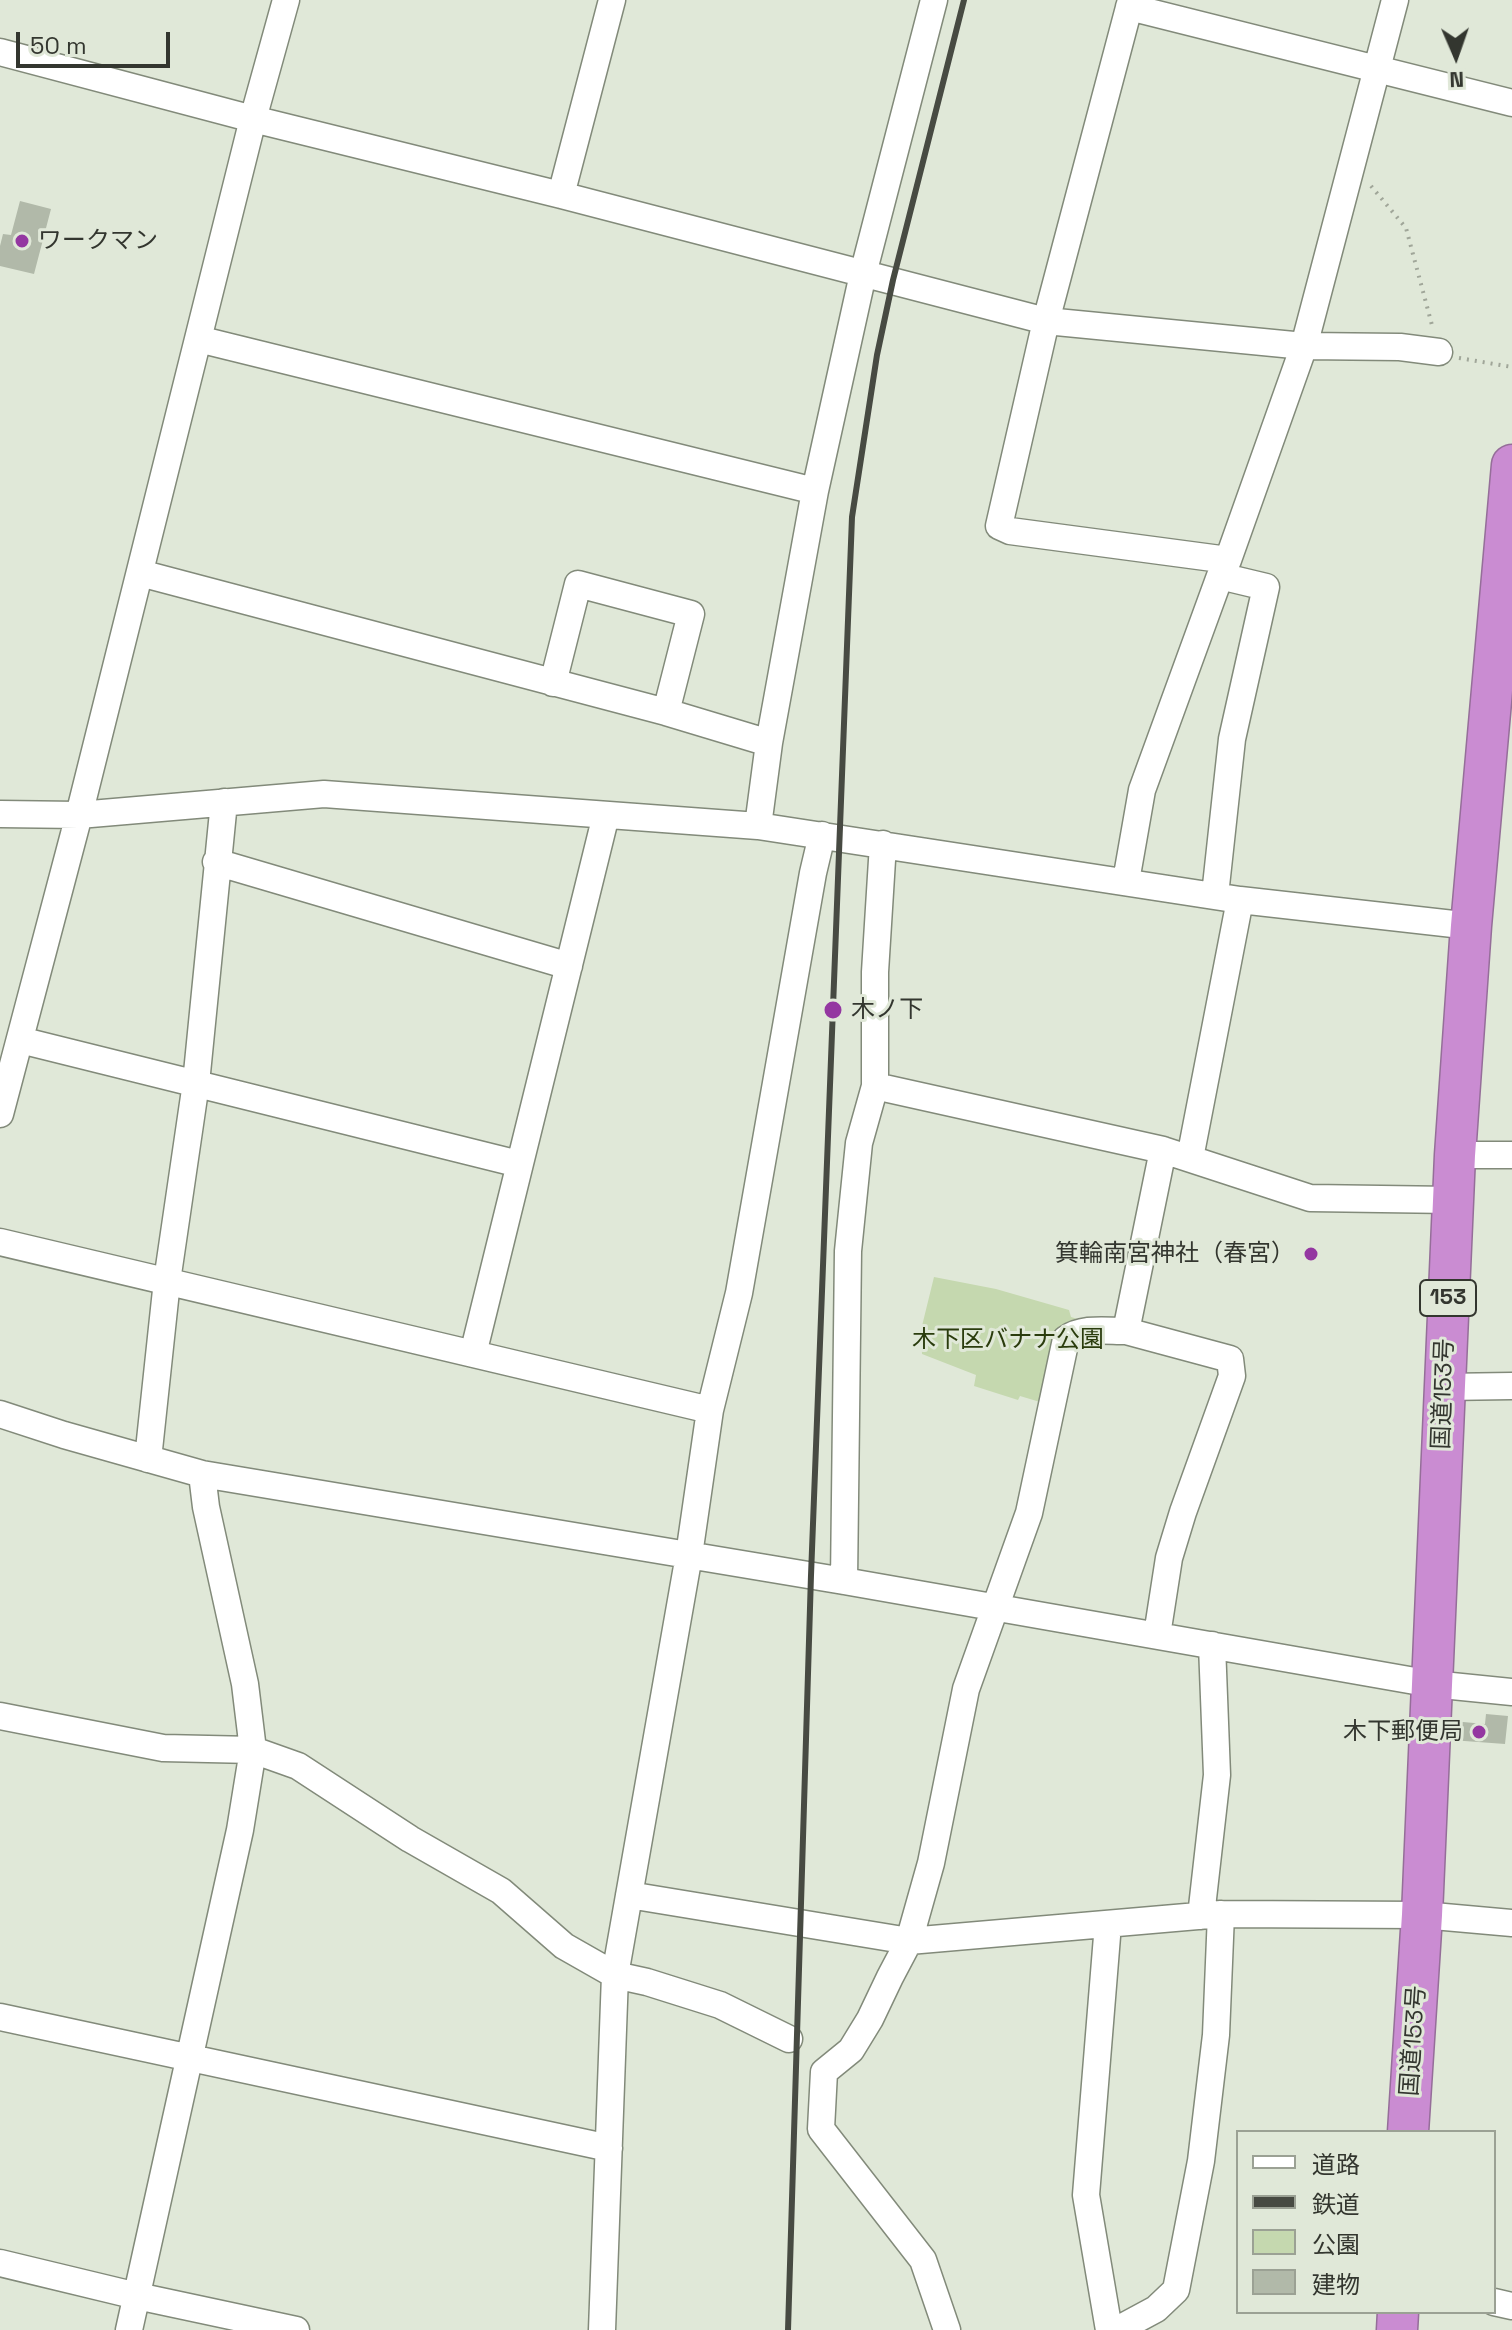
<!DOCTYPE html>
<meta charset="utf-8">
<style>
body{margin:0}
#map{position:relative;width:1512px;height:2330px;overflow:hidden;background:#e0e8d8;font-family:"Space Grotesk","Noto Sans JP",sans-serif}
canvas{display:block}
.legend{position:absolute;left:1236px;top:2130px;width:260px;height:184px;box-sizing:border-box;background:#e0e8d8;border:2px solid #9ba194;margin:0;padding:10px 14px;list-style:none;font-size:24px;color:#33362f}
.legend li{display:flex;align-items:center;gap:16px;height:40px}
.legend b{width:40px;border:2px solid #9ba194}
.north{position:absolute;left:1416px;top:16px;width:80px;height:80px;-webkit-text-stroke:6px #e0e8d8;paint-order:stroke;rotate:178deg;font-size:22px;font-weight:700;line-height:32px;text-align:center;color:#33362f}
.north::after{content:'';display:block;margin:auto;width:28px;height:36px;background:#33362f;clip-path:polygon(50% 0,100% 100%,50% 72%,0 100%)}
.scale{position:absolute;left:16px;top:32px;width:154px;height:36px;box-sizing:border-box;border:4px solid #33362f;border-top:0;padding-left:10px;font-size:24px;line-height:28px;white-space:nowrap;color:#33362f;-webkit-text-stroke:6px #e0e8d8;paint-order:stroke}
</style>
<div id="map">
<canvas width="1512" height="2330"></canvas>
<ul class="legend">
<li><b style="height:10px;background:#fff"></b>道路</li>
<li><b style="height:10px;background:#474a42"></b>鉄道</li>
<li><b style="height:22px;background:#c5d8af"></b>公園</li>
<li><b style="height:22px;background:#b1b9a9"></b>建物</li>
</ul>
<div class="north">N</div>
<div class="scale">50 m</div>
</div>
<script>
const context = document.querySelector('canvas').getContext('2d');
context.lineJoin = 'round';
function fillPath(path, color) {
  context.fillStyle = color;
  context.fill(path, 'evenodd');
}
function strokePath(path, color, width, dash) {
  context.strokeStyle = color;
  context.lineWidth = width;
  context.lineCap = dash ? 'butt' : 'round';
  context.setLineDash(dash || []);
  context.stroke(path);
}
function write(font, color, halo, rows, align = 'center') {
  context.font = font + ' "Space Grotesk","Noto Sans JP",sans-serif';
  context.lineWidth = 6;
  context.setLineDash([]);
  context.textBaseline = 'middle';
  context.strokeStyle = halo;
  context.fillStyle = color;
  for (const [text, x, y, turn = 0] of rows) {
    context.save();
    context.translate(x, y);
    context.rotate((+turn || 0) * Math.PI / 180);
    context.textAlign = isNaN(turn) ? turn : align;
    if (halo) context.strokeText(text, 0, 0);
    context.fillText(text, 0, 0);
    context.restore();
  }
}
const green = new Path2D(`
 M934,1277L996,1289L1069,1310L1071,1317L1104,1327H1080L1040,1402L1020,1396L1018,1400L974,1386L976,1375L922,1354L921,1330Z`);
const building = new Path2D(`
 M20,201L51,209L34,274L0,266V246L3,234L11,235Z
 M1486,1714L1508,1716L1505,1744L1451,1740L1452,1721L1485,1724Z`);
const path = new Path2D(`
 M1371,186L1406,228L1433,329
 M1459,358L1512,367`);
const minor = new Path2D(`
 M1131,0L1046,321L999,526L1010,531L1228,560
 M1129,7L1512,103
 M0,52L253,119L561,195L1046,321L1304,346L1400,347L1439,352
 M561,195L612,0
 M198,339L815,491
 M140,573L666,712L769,743
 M553,683L578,584L691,614L666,712
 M0,814L79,815L324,794L758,826L1240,900L1471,926
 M758,826L769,743L815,491L863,274L934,0
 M216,862L569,966
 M1126,881L1142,790L1220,576L1228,560L1304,346L1395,0
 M1215,895L1232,739L1266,587L1220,576
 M20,1040L519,1164
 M875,1086L1163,1150L1310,1198L1452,1200
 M0,1114L79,815L253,119L286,0
 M1455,1155H1512
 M1190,1158L1240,900
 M0,1242L710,1410
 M1126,1331L1230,1359L1232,1376L1183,1512L1169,1558L1157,1635
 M473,1354L606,815
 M1444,1387L1512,1386
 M0,1414L64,1435L202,1474L844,1581L1432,1684L1512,1692
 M148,1459L167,1281L196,1083L224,802
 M844,1581L848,1251L859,1143L875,1086V972L883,844
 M0,1716L163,1748L253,1750L298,1766L410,1839L501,1891L564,1946L615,1975L647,1982L720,2005L789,2039
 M629,1895L909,1941L1221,1914L1422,1915L1512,1923
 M1201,1916L1217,1775L1212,1645
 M1108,1924L1086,2195L1109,2330
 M0,2017L609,2148
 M0,2263L137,2296L296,2330
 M1494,2302L1512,2306
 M129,2330L240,1830L253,1750L245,1684L206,1507L202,1474
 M602,2330L615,1975L689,1555L710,1410L739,1293L813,873L822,835
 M947,2330L923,2260L821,2129L824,2072L851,2050L870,2019L890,1977L909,1941L931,1863L966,1689L1029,1513L1066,1339C1083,1327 1105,1331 1126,1331L1163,1150
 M1117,2330L1156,2309L1176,2290L1201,2161L1216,2035L1221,1914`);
const highway = new Path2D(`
 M1408,2132L1422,1915L1455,1155L1471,926L1512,465
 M1397,2330L1398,2312`);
const rail = new Path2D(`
 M788,2330L811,1575L852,517L877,355L893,280L964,0`);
const markers = [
 [22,241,8,"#9437a1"],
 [833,1010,10,"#9437a1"],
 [1311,1254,8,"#9437a1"],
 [1479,1732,8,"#9437a1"]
];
const shields = [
 [1448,1298,56]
];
const shieldNames = [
 ["153",1448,1298]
];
const poiNames = [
 ["ワークマン",38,241],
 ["木ノ下",851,1010],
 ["箕輪南宮神社（春宮）",1295,1254,"right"],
 ["木下郵便局",1463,1732,"right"]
];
const parkNames = [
 ["木下区バナナ公園",1008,1340]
];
const streetNames = [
 ["国道153号",1444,1394,-88],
 ["国道153号",1414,2041,-86]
];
fillPath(green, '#c5d8af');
fillPath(building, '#b1b9a9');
strokePath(minor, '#828a7a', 29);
strokePath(highway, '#956e99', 43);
strokePath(path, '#a0a699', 4, [2, 6]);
strokePath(minor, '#fff', 26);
strokePath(highway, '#ca8cd2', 40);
strokePath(rail, '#474a42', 6);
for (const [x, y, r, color] of markers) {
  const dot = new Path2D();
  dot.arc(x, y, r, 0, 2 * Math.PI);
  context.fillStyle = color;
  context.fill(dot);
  strokePath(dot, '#e0e8d8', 3);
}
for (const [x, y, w] of shields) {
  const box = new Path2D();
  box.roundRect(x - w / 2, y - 18, w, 36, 6);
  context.fillStyle = '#e0e8d8';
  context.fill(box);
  strokePath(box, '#33362f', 2);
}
write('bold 22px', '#33362f', null, shieldNames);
write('24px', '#33362f', '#e0e8d8', poiNames, 'left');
write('24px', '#2a3c0d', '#e0e8d8', parkNames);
write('24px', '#33362f', '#e0e8d8', streetNames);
</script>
